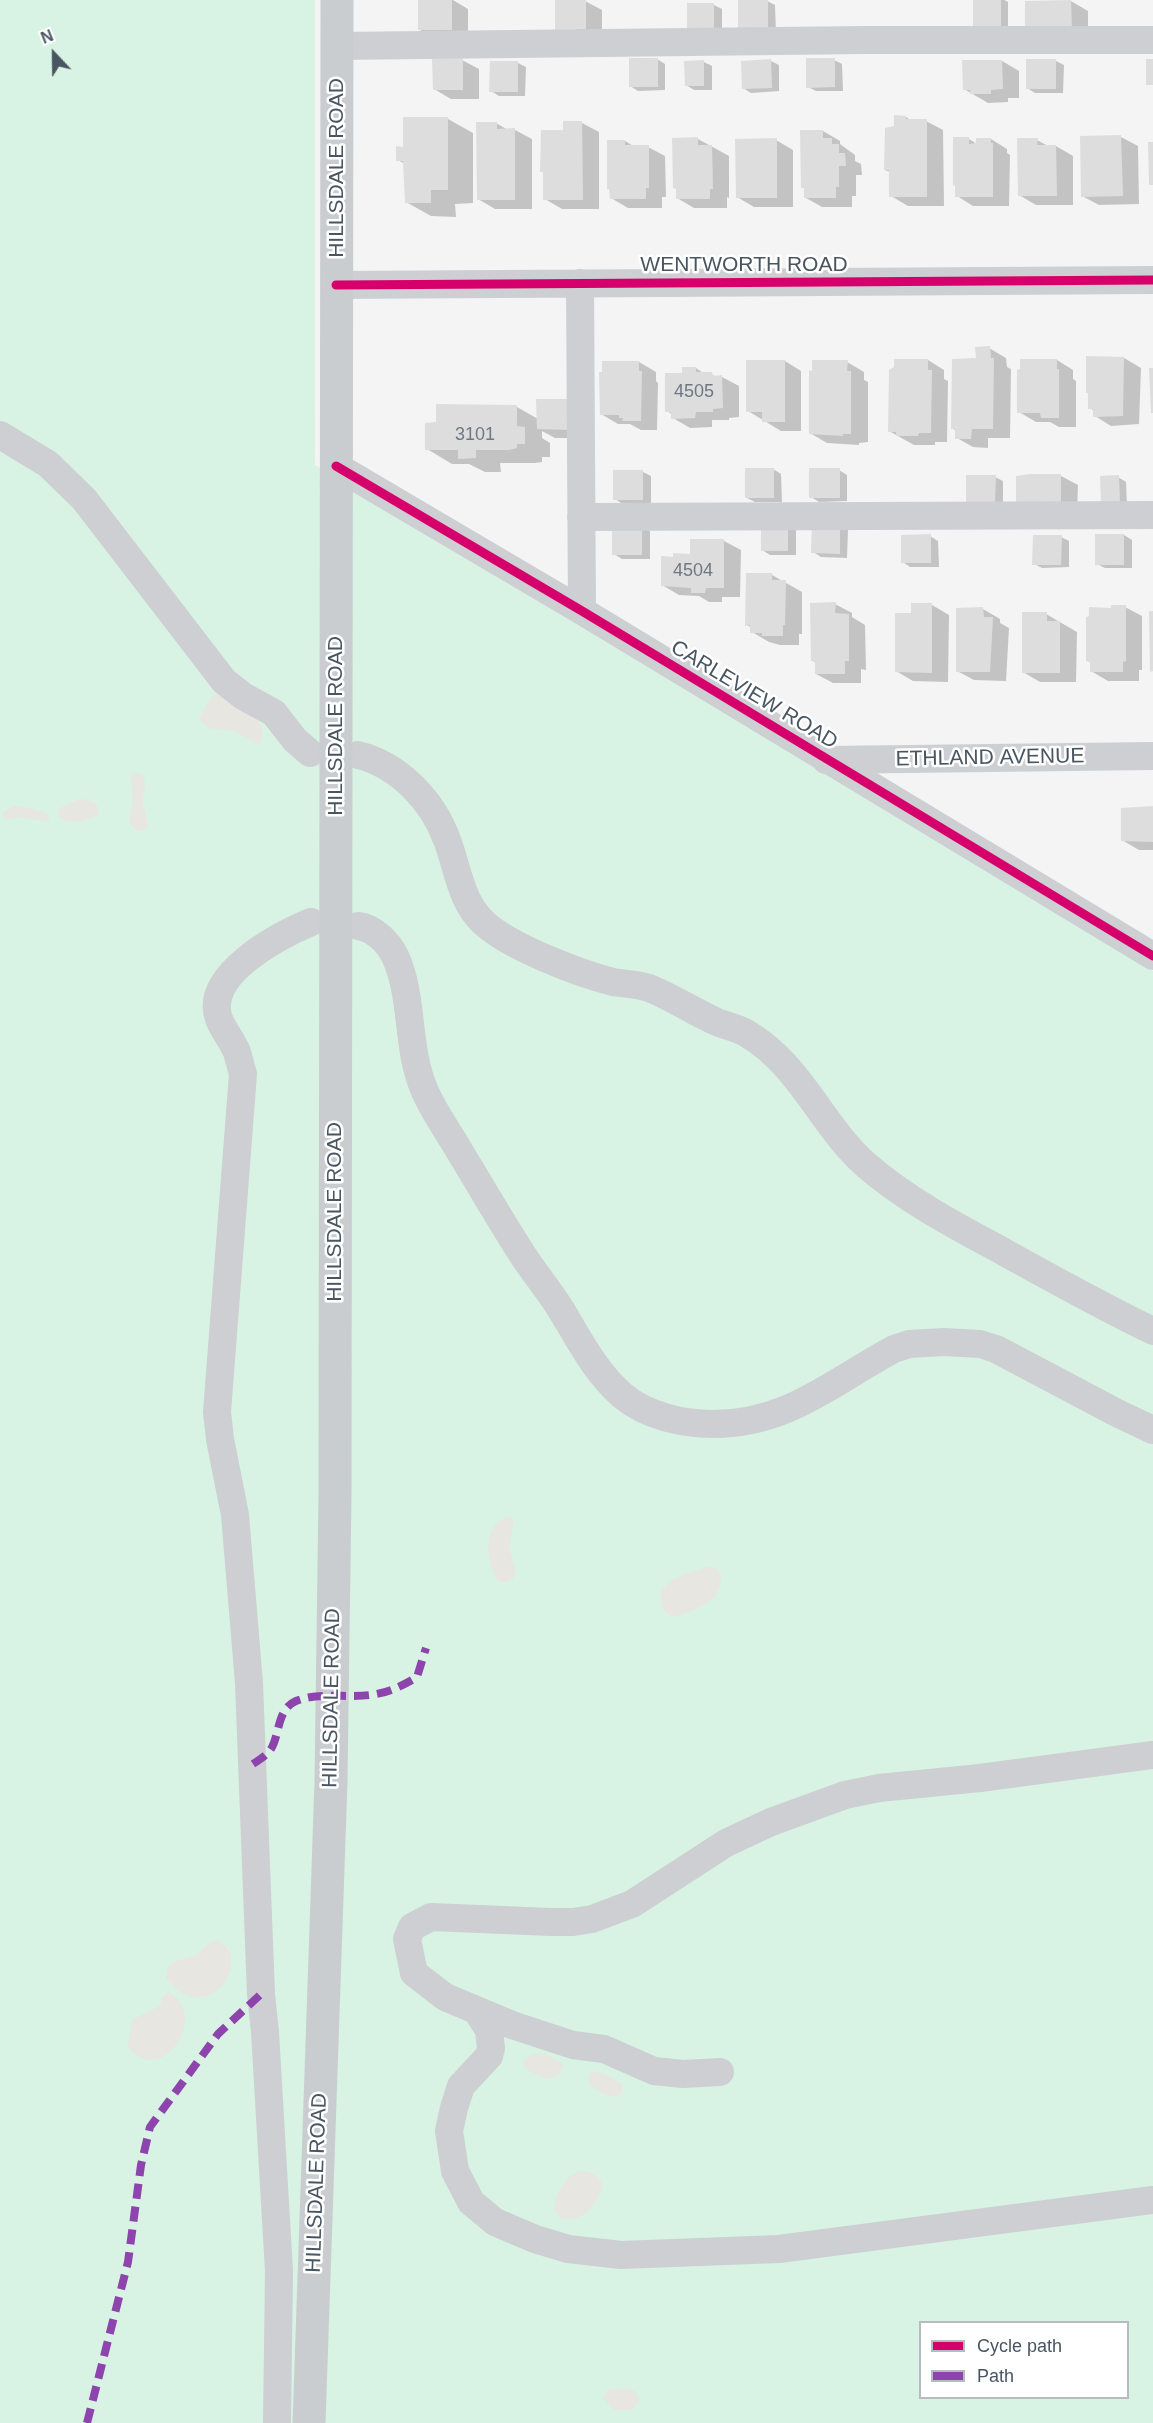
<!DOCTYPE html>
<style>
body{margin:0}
#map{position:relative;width:1153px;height:2423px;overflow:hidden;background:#f4f4f4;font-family:Arial,sans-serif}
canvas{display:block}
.legend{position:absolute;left:919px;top:2321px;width:210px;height:78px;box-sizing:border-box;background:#fff;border:2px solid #b6bbc0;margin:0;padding:8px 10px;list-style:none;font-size:18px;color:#495662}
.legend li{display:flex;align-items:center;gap:12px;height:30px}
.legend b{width:30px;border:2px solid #b6bbc0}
.north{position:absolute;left:24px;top:24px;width:60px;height:60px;-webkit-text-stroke:4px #fff;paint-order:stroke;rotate:338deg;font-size:16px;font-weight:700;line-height:24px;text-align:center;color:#495662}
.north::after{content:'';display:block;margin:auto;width:21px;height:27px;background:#495662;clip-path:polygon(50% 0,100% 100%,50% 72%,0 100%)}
</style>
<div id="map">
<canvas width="1153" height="2423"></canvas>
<ul class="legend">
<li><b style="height:8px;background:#d6006c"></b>Cycle path</li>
<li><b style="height:8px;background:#8e44ad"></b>Path</li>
</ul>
<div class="north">N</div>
</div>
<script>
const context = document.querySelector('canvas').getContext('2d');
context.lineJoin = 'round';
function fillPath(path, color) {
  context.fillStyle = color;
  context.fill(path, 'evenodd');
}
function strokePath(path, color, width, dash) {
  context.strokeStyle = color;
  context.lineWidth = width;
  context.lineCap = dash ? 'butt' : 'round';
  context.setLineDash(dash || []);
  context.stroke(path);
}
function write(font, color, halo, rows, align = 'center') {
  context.font = font + ' Arial,sans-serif';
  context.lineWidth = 5;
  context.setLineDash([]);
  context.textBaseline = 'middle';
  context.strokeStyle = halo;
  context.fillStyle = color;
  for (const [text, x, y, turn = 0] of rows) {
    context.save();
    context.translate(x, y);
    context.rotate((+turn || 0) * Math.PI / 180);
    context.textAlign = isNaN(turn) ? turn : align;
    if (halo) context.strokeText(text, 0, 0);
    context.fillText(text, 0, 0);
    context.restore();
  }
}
const green = new Path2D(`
 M0,0H315V465L1153,971V2423H0ZM920,2322H1128V2398H920Z`);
const sand = new Path2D(`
 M222,693C240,704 267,716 262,742L256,744C249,740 241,734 234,731C219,727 208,734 199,718L213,695Z
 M134,773L143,775C148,786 142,792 143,804C145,812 148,819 148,828L138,831L131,825L129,818L133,801L131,779Z
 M83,799L93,802L98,808V814C86,822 70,826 58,816V810C66,804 73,801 83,799Z
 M13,806L31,808L46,813L50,819L45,821L19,817L5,820L2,813Z
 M511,1516L514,1521L509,1547L516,1574L511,1580L504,1582L497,1580C485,1560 482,1522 511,1516Z
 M707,1567H714L721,1574C721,1582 720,1589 715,1596C709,1603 682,1618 673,1616C668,1615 662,1609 661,1603C656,1579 690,1573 707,1567Z
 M217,1940C248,1956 224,2001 194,1997C182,1996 174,1987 166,1979C166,1955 184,1963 197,1954C206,1947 205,1944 217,1940Z
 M169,1992C175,1997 182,2002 184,2010C192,2040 154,2082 128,2046L132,2020L160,2006L163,1996Z
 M535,2053L545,2054L563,2063C560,2088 537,2077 524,2067L523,2061Z
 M593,2072C605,2072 613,2078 623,2085L622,2093L614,2097L602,2093L590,2085L588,2075Z
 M579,2171C592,2172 598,2174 603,2186C596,2205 581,2225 560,2218L554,2208C557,2191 564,2178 579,2171Z
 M624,2389L633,2390L640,2400L632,2410H614L603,2398L608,2390Z`);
const shadow = new Path2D(`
 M419,0H453L468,9V39H437L420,30Z
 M974,0H1004L1008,2V30H982Z
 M585,1L602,10V38H573Z
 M767,1L775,5L776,33H748Z
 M1071,1L1088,11V39L1026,2Z
 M714,5L722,9V33H697Z
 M657,59L665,64V90L638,91L630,86Z
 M462,60L479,69V99H451L434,89Z
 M834,60L842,64L843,91H816L808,87Z
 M771,61L779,65V91L751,93L743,88Z
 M1002,61L1019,71V98H1008V102L988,103L964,89Z
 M1056,61L1064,65L1063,93H1035L1027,88Z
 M704,62L712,66V90H694L686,85Z
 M518,63L526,67L525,96H499L491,91Z
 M906,117L912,121H926L943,130L944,206H908L891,196L890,172L885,170L896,127Z
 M448,119L473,133V203L455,204L456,217L431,216L406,202L405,164L398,160L405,148Z
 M496,123L508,130H515L532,139V209H495L478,199Z
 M582,123L599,132V209H562L545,199L564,131Z
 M823,131L840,141V144L855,155V161L861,164L862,175H856V196H852V207H822L806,198Z
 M1121,137L1138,146L1139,204L1099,205L1082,196Z
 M698,139L729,156V198L727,197V208H694L677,198Z
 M969,139L977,144L991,139L1007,149V153L1010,155L1009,206H973L957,196Z
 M776,140L793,150V207H754L737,197Z
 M1037,140L1048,146H1056L1073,156V205H1036L1019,195Z
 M625,141L635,147H648L665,156L666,197H662V208H628L611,198Z
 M989,348L1006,358L1007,367L1011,369L1010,438H988V448L973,447L957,438V431L953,429L977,360Z
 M1124,358L1141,368L1139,424L1111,426L1095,416L1094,411L1090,408Z
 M928,360L944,370V379L948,381L947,442H935V445H914L889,431Z
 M1057,360L1073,370V379L1076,381V427H1059L1050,422H1036L1019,412Z
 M785,361L801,371V431H781L748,411Z
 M639,362L656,372V381L658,383L657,430H641L630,424H618L601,414Z
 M847,362L864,372V380L868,382V442L859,443V445L827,443L810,433Z
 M684,368H696L705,374L722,377L739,386V417L729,418V420H712V427L690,428L673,418V415L667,411L684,374Z
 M538,400L586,438H555L542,431V438L550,443V457H542V462L535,463H500L501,472H485L469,464H452L427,449L517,407L538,419Z
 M773,469L781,474L782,502H755L747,498Z
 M839,470L847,475V501L819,502L811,497Z
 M643,472L651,476V504H623L615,499Z
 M1061,476L1078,485L1077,513L1034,512Z
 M995,477L1003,481V508H975Z
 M1118,477L1126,482L1127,506L1110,507Z
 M813,524L848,530L847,558L821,557L813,552Z
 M762,525L796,530V555H770L762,550Z
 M642,527L650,531V559H622L614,554Z
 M1124,535L1132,540V568H1105L1097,564Z
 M930,536L938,541L939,567H910L903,562Z
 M1061,537L1069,541V567L1042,568L1034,564Z
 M724,541L741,550L740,597H722V602H709L699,596L679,595L662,585L675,558L691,555Z
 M772,575L802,592V634H799V645H780L769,642L752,632V628L747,625Z
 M835,604L852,613V617L865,625L866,670L861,669V683H833L816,674V663L812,660Z
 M932,605L949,615L948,682L913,681L896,671L913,614Z
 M1125,607L1142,616V670H1139V681H1108L1091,671V663L1088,661L1113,609Z
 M983,609L1000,619V623L1009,628L1006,681L974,680L957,671Z
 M1046,614L1077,632L1076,682H1040L1023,672Z
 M1153,808V850H1139L1122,840Z`);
const building = new Path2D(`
 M418,0H452V30H418Z
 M555,0H586V29L555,30Z
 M738,0H768V29H738Z
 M973,0H1001V26H973Z
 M1071,0L1072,31H1025V1Z
 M687,3H714V29H687Z
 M463,58V90H433L432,59Z
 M629,58H658V87H629Z
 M806,58H835V87L806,88Z
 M771,59L772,88L742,89L741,61Z
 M1026,59H1056V89H1026Z
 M1146,59H1153V85H1146Z
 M704,60V86H685L684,61Z
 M962,60H1002L1003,89L991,90V94H970V90H963Z
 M490,61H518V92H489Z
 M894,115L906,116V119H927V197H889V170H884L885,128L894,126Z
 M403,117H448V190H431V203H405L403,161H396V146L403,147Z
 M563,121H582L583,200H543V172H540L541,130H563Z
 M476,122H497V129L515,128V200H477Z
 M800,130H823V138H832V144H839V153H845L846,166H839V187H836V198H804V188H801Z
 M1121,135L1123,196L1081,197L1080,136Z
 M698,137V145H712L713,189H710V199H676V189L673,188L672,138Z
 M953,137H969V144L976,143V138H991V143H993V197H955V186L953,185Z
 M777,138V198H736L735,139Z
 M1017,138H1038L1037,145H1056L1057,196H1018Z
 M607,140H625V145H649V188H646V199H610L609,189H607Z
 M1148,142H1153V185H1149Z
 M990,346L991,358H994L993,429H972L971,439H955V429H951L952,359L976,358L975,347Z
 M1086,356L1124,357L1123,416L1093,417V409H1088V393H1086Z
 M894,359H928V370H932L931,433H919L918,436H896V432H888L889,370L894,367Z
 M1020,359H1057V369H1059V418H1041L1040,413H1017V370L1020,369Z
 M746,360H785V422H762V412H746Z
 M812,360H848L847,371H851V434H843V436L809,434V370L812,371Z
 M602,361H639V371H642L641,421H622L623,418H619V415H600L599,372H602Z
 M682,367H696V372H712L713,376L722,375L723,408L713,409V412H696L695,418L671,419V412H665V373H682Z
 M1149,368H1153V413H1151Z
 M536,399H570V430L537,429Z
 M436,404L517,405V426L525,427V444H517V448L509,450H476V458L458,459V450H425V423L436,422Z
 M745,468H774V498H745Z
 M809,468H840V498H809Z
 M613,470H643V500H613Z
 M1030,474H1061V504L1016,503V476Z
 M966,475H996L995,504H966Z
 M1119,475L1120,503L1101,504L1100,476Z
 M761,523L788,524V551H761Z
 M812,523H840V554L811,553Z
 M612,525H642V555H612Z
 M931,534V563H901V535Z
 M1095,534H1124V565H1095Z
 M1033,535H1062L1061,565H1032Z
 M690,539H724V588H706L705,593H691V588L661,586V556L673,557V553L690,554Z
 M746,573H772V580H786L785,625H783V636H762V633H750V625L745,626Z
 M836,602L835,613L849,614V661H845V674H815V661H811L810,603Z
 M911,603H932V673L895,672V613H911Z
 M1111,605H1126V661L1123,662V672H1090V662L1086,661V617L1089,616V607L1111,608Z
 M983,607L984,617H993L990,672H956V608Z
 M1149,611H1153V671L1150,672Z
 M1022,612H1047V621H1060V673H1022Z
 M1153,806V842L1121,841V808Z`);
const minor = new Path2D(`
 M337,46L865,40H1153
 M580,283L582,611
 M336,285L1153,280
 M0,435L48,464L84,499L224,681L243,696L274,713L295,740L310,753
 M336,466L582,611L1153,956
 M581,517L1153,515
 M358,755C399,765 433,801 447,840C458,868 460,901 484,923C510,947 578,973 613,982C625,984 638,984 649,988C672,997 694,1012 717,1022C727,1026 737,1028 746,1033C800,1064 821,1125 866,1165C904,1198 950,1223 995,1247C1047,1276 1099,1305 1153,1331
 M826,760L1153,756
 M358,926C374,928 388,942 395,956C414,997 406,1047 424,1089C433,1111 448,1131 460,1152C482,1188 503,1225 526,1260C537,1276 550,1292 560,1308C579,1339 595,1372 623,1396C647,1416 683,1424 713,1424C788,1424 832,1382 894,1349L909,1344L944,1342L980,1344L996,1349L1117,1413L1153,1430
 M477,2011L489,2030L491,2048L489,2056L461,2086L454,2108L449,2131L455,2171L471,2202L495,2222L535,2239L568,2249L621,2255L779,2249L1153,2200
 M720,2072L683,2074L654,2071L604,2049L573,2045L512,2025L445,1997L414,1973L407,1939L412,1927L431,1917L551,1922H573L592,1919L632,1904L726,1843L771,1822L845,1795L879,1788L980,1778L1153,1755
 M277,2423L279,2271L265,2032L261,1994L249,1683L235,1515L220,1439L217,1412L243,1074C241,1067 239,1059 237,1052C232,1040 223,1030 219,1019C203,975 278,936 311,922`);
const major = new Path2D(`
 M309,2423L331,1781L335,1495L337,0`);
const quiet = new Path2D(`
 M253,1764C259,1760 267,1755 271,1749C280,1734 277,1709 296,1701C318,1692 346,1698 370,1695C388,1693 402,1686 417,1677L426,1648
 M87,2423L128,2262L141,2165L150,2127L218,2034L261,1994`);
const cycleway = new Path2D(`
 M336,285L1153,280
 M336,466L582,611L1153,956`);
const numberNames = [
 ["4505",694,392],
 ["3101",475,435],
 ["4504",693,571]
];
const streetNames = [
 ["HILLSDALE ROAD",337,168,-90],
 ["WENTWORTH ROAD",744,265],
 ["CARLEVIEW ROAD",754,695,31],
 ["HILLSDALE ROAD",336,726,-90],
 ["ETHLAND AVENUE",990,758,-1],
 ["HILLSDALE ROAD",335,1212,-90],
 ["HILLSDALE ROAD",332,1698,-89],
 ["HILLSDALE ROAD",317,2183,-88]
];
fillPath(green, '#d8f3e3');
fillPath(sand, '#e7e6e0');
fillPath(shadow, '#0003');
fillPath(building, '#ddddde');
strokePath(minor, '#cdcfd2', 28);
strokePath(major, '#cacdd0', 33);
strokePath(quiet, '#8e44ad', 8, [15, 8]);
strokePath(cycleway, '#d6006c', 9);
write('18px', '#6f7882', null, numberNames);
write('21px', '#495662', '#fff', streetNames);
</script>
